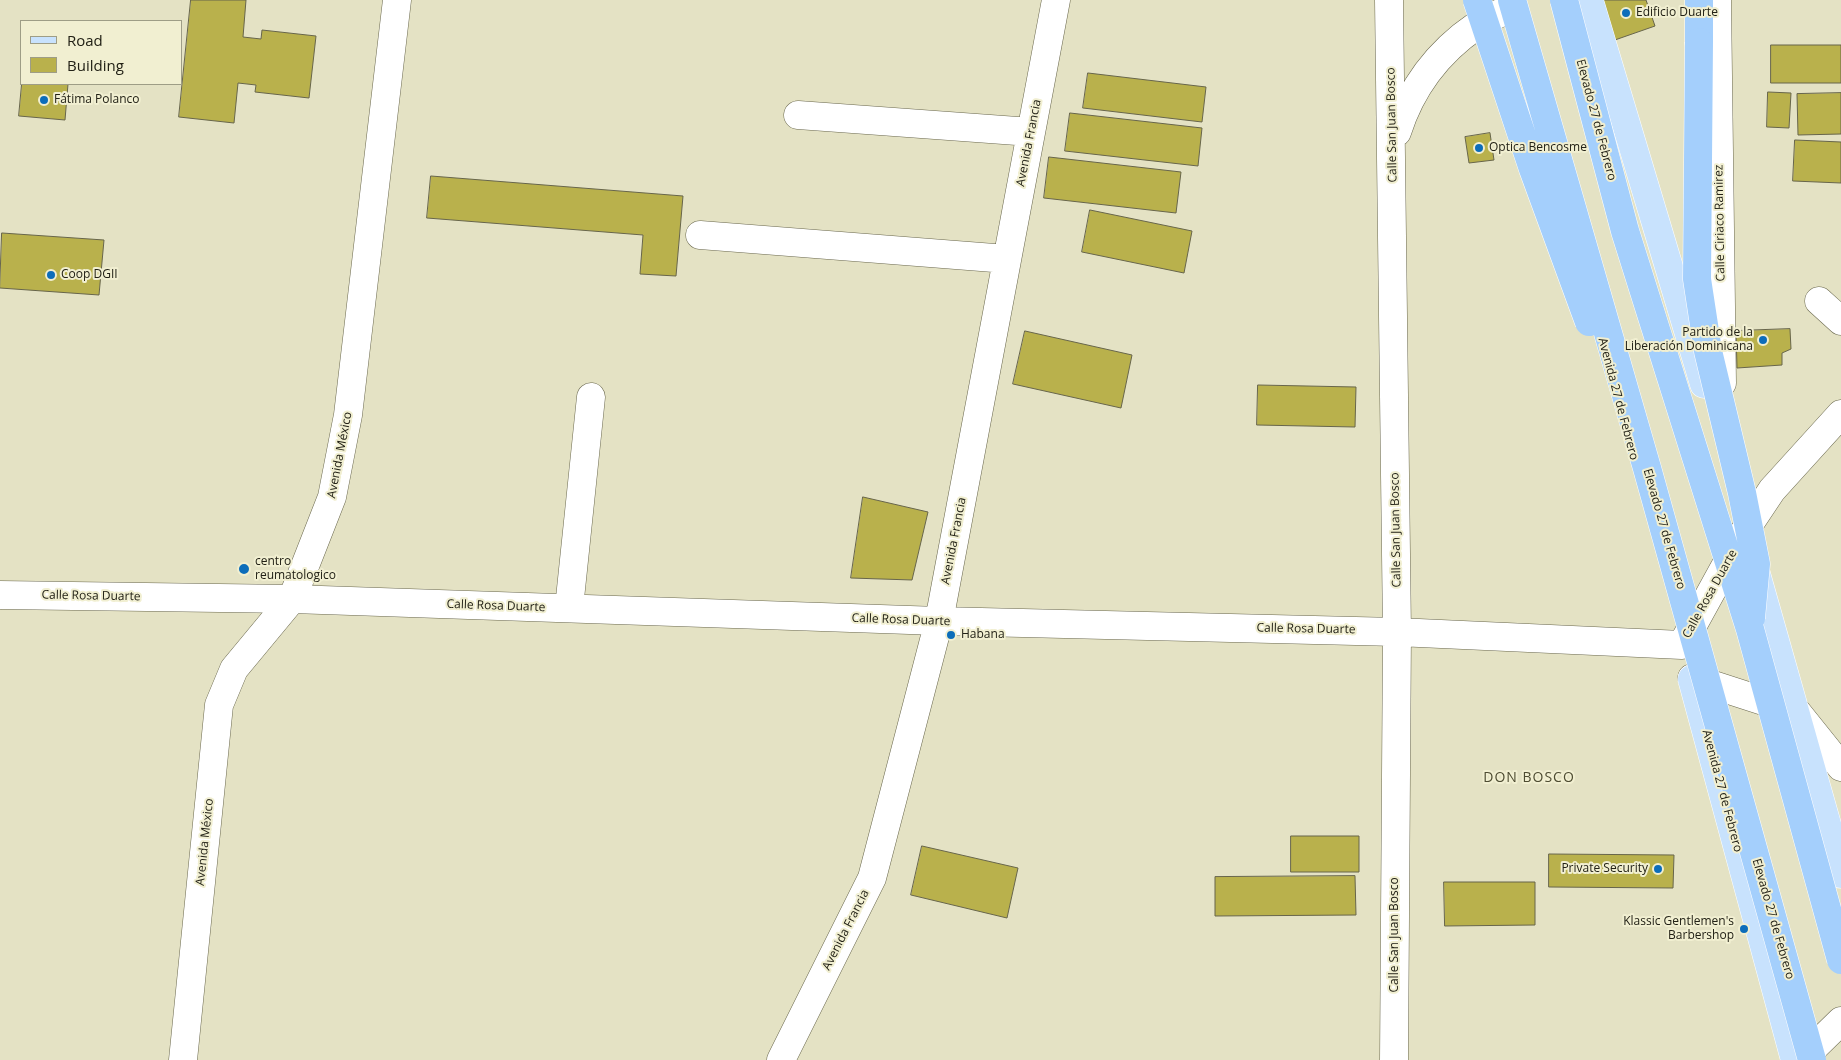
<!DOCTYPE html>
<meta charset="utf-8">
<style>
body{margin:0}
#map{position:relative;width:1841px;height:1060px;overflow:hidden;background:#e4e2c4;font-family:"Open Sans",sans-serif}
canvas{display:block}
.legend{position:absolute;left:20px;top:20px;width:162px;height:65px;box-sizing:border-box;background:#f1efd1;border:1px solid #9e9d86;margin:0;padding:6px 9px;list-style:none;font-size:15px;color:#222116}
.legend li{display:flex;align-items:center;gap:10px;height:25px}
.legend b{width:25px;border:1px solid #9e9d86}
</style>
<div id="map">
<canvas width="1841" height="1060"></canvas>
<ul class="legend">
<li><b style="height:6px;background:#c8e2fd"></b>Road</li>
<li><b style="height:14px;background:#b9b14c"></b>Building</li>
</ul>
</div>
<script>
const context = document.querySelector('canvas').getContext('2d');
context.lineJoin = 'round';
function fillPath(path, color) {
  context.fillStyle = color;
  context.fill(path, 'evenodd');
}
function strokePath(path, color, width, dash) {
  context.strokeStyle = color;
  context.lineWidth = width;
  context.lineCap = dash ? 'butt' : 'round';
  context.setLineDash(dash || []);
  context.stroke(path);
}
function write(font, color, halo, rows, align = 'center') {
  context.font = font + ' "Open Sans",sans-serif';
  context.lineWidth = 4;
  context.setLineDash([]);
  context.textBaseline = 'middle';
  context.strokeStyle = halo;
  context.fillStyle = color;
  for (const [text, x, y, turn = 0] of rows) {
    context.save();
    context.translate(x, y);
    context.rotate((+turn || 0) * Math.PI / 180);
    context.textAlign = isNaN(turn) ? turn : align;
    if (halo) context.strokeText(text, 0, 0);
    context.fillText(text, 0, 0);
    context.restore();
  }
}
const building = new Path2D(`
 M191,0H246L243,37L261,39L262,30L316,36L309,98L255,92L256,85L238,83L234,123L179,117Z
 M1598,0H1646L1655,26L1612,41Z
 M1771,45H1841V83H1771Z
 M1088,73L1206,87L1202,122L1083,108Z
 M22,84H68L65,120L19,116Z
 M1768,92L1791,93L1789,128L1767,127Z
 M1841,93V134L1798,135L1797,94Z
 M1070,113L1202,128L1198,166L1065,151Z
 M1490,133L1494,160L1469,163L1465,137Z
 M1795,140L1841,142V183L1793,181Z
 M1049,157L1181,172L1176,213L1044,198Z
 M431,176L683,196L676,276L640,274L643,235L427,218Z
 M1090,210L1192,231L1184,273L1082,252Z
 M2,233L104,240L99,295L0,288Z
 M1790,329L1791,349L1782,353V365L1737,368L1736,331Z
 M1025,331L1132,355L1121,408L1013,384Z
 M1258,385L1356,387L1355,427L1257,425Z
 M863,497L928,512L912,580L851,578Z
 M1291,836H1359V872H1291Z
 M922,846L1018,868L1007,918L911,895Z
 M1549,854L1674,855L1673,888L1549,887Z
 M1355,876L1356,915L1215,916V877Z
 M1444,882H1535V925L1445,926Z`);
const street = new Path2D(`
 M1389,0L1397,632L1394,1060
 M1717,0L1722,383
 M798,115L1031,132
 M1397,132C1411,88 1438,52 1476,26C1486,19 1499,14 1510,8
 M700,235L1007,259
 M1819,301L1841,321
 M0,595L292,599L939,621L1397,632L1682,645L1744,532L1772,490L1841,414
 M569,608L591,397
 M1692,678L1797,712L1841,767
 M781,1060L872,878L939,621L1056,0
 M1801,1060L1841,1021`);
const secondary = new Path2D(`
 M183,1060L219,705L234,669L292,599L332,497L348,415L397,0`);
const primary = new Path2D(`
 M1589,0L1704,384
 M1755,570L1841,874
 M1692,679L1795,1060`);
const highway = new Path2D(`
 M1699,42V0`);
const highwayBridge = new Path2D(`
 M1477,0L1533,169L1589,322
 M1512,0L1647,468L1812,1060
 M1564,0L1625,231L1750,629L1841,960
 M1699,42L1697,279L1708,351L1742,493L1756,564L1751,618`);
const markers = [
 [1626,13,5,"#0c6dba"],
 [44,100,5,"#0c6dba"],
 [1479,148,5,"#0c6dba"],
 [51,275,5,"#0c6dba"],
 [1763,340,5,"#0c6dba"],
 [244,569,6,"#0c6dba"],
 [951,635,5,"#0c6dba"],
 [1658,869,5,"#0c6dba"],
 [1744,929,5,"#0c6dba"]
];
const poiNames = [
 ["Edificio Duarte",1636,13],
 ["Fátima Polanco",54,100],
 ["Optica Bencosme",1489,148],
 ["Coop DGII",61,275],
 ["Partido de la",1753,333,"right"],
 ["Liberación Dominicana",1753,347,"right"],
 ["centro",255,562],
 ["reumatologico",255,576],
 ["Habana",961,635],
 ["Private Security",1648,869,"right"],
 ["Klassic Gentlemen's",1734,922,"right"],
 ["Barbershop",1734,936,"right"]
];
const streetNames = [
 ["Elevado 27 de Febrero",1596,120,75],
 ["Calle San Juan Bosco",1392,125,-91],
 ["Avenida Francia",1029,143,-79],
 ["Calle Ciriaco Ramirez",1720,223,-91],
 ["Avenida 27 de Febrero",1618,399,75],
 ["Avenida México",340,455,-79],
 ["Elevado 27 de Febrero",1664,529,74],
 ["Calle San Juan Bosco",1396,530,-91],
 ["Avenida Francia",954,541,-79],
 ["Calle Rosa Duarte",1710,594,-61],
 ["Calle Rosa Duarte",91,596,1],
 ["Calle Rosa Duarte",496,606,2],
 ["Calle Rosa Duarte",901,620,2],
 ["Calle Rosa Duarte",1306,629,1],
 ["Avenida 27 de Febrero",1722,791,75],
 ["Avenida México",205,842,-84],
 ["Elevado 27 de Febrero",1773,919,74],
 ["Avenida Francia",846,930,-63],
 ["Calle San Juan Bosco",1395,935,-90]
];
const neighbourhoodNames = [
 ["DON BOSCO",1529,778]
];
fillPath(building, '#b9b14c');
strokePath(building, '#67654b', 1);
strokePath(street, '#6a684e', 29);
strokePath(secondary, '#6a684e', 29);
strokePath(primary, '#fff', 29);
strokePath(highway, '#fff', 29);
strokePath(street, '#fff', 28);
strokePath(secondary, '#fff', 28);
strokePath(primary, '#c8e2fd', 28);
strokePath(highway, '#a4cffc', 28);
strokePath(highwayBridge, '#fff', 29, []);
strokePath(highwayBridge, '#a4cffc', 28);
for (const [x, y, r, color] of markers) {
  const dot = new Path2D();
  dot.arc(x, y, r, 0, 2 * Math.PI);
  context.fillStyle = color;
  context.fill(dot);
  strokePath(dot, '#f1efd1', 2);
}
write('12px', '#222116', '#f1efd1', poiNames, 'left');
write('12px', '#222116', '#f1efd1', streetNames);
context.letterSpacing = '1px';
write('14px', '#4e4c32', '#f1efd1', neighbourhoodNames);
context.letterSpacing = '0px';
</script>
